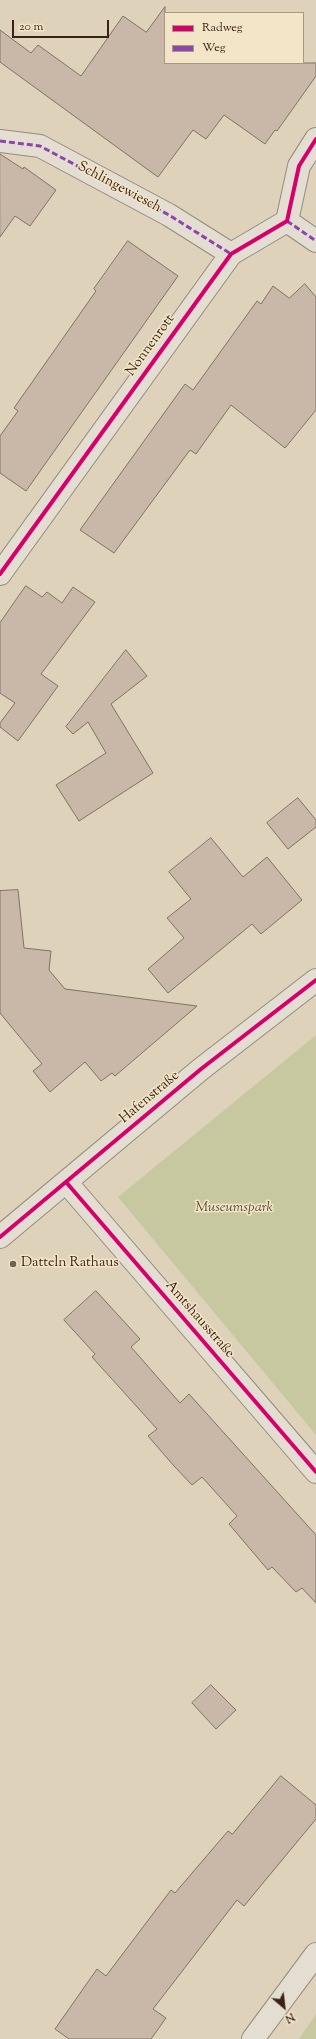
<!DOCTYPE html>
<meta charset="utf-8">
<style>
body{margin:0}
#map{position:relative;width:316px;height:2039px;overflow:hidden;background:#ded2ba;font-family:"Sorts Mill Goudy",serif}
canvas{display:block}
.legend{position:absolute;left:164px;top:12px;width:140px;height:52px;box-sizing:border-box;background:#f3e5c8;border:1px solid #a99781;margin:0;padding:5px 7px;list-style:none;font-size:12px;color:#3b2216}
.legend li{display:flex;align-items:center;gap:8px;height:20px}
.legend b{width:20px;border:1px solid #a99781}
.north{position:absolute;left:264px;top:1987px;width:40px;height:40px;-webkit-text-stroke:3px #f3e5c8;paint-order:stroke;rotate:152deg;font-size:11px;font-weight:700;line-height:16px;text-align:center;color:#3b2216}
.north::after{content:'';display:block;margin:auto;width:14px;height:18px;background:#3b2216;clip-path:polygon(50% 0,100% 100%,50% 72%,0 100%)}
.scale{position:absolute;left:12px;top:20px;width:97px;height:18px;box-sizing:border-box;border:2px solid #3b2216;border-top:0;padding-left:5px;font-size:12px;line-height:14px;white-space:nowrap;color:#3b2216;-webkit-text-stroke:3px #f3e5c8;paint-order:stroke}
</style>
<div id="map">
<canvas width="316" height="2039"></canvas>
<ul class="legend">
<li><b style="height:5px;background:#d6006c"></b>Radweg</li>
<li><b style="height:5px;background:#8e44ad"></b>Weg</li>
</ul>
<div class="north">N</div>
<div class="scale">20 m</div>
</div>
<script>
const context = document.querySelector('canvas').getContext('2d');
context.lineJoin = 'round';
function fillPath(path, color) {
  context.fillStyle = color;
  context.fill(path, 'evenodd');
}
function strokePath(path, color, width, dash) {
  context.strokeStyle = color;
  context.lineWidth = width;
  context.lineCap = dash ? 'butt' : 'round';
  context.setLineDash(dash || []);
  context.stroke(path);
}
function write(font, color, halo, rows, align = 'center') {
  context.font = font + ' "Sorts Mill Goudy",serif';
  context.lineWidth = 3;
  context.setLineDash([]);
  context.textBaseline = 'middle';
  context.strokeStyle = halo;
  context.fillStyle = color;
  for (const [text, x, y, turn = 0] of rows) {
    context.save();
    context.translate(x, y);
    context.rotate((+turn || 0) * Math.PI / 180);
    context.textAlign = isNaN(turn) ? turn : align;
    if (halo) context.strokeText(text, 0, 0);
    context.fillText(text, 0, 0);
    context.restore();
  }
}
const green = new Path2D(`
 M316,1035V1435L118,1197Z
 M316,2014V2039H299Z`);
const building = new Path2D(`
 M165,7V63H316V76L277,131L275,130L265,144L224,115L206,139L193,130L158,177L0,62V30L31,53L38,45L81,76L123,16L146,32Z
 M0,154L23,169L24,167L56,190L30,226L15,216L0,237Z
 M128,241L178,276L26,491L0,473V436L18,411L14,408L96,291L94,289Z
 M305,284L316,297V410L285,448L231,405L196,454L190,450L114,553L80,530L185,384L193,390L257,301L261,304L273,286L289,298Z
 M26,586L42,597L47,592L62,603L73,587L95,602L41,674L58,686L18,741L0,727V723L15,703L0,693V623Z
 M126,650L147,676L111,704L153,773L79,821L56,785L106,753L88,722L73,734L66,727Z
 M298,798L316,820V827L288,849L267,823Z
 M211,838L243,877L267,857L302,900L261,934L252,924L168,993L148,969L184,938L167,918L191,899L169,872Z
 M18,890L24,948L51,951L49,970L65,989L197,1006L115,1076L112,1073L101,1081L85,1062L50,1092L33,1071L42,1064L0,1013V891Z
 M96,1291L140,1339L131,1347L180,1403L189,1394L316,1535V1603L302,1588L296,1592L272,1567L268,1570L229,1524L237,1516L202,1477L192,1485L174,1466L148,1436L157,1429L92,1357L95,1354L64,1320Z
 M211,1685L236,1710L216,1729L192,1703Z
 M281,1776L316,1805V1819L244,1906L237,1900L153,2009L166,2018L151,2039H69L55,2029L97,1969L106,1976L171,1890L175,1893L228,1831L232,1834Z`);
const minor = new Path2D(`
 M0,141L40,146L169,215L231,254
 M287,221L316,241
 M0,574L231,254L287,221L299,166L316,139
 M66,1182L316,1472
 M0,1237L201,1069L316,980
 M253,2039L316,1954`);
const quiet = new Path2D(`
 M0,141L40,146L169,215L231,254
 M287,221L316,241`);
const cycleway = new Path2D(`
 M0,574L231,254L287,221L299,166L316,139
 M66,1182L316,1472
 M0,1237L201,1069L316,980`);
const markers = [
 [13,1264,4,"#74604f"]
];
const streetNames = [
 ["Schlingewiesch",119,188,28],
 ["Nonnenrott",151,346,-54],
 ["Hafenstraße",150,1098,-40],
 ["Amtshausstraße",199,1320,49]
];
const parkNames = [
 ["Museumspark",234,1209]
];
const poiNames = [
 ["Datteln Rathaus",21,1264]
];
fillPath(green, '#c7c8a0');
fillPath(building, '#c9b8a8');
strokePath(building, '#7e7366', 1);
strokePath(minor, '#958b7c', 24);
strokePath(minor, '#e4ded2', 22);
strokePath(quiet, '#8e44ad', 3, [6, 3]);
strokePath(cycleway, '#d6006c', 4);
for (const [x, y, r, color] of markers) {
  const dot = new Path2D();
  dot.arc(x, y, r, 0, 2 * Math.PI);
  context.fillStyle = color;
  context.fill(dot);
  strokePath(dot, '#f3e5c8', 1.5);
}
write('14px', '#3b2216', '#f3e5c8', streetNames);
write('italic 14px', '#5a4933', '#f3e5c8', parkNames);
write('14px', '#3b2216', '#f3e5c8', poiNames, 'left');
</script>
